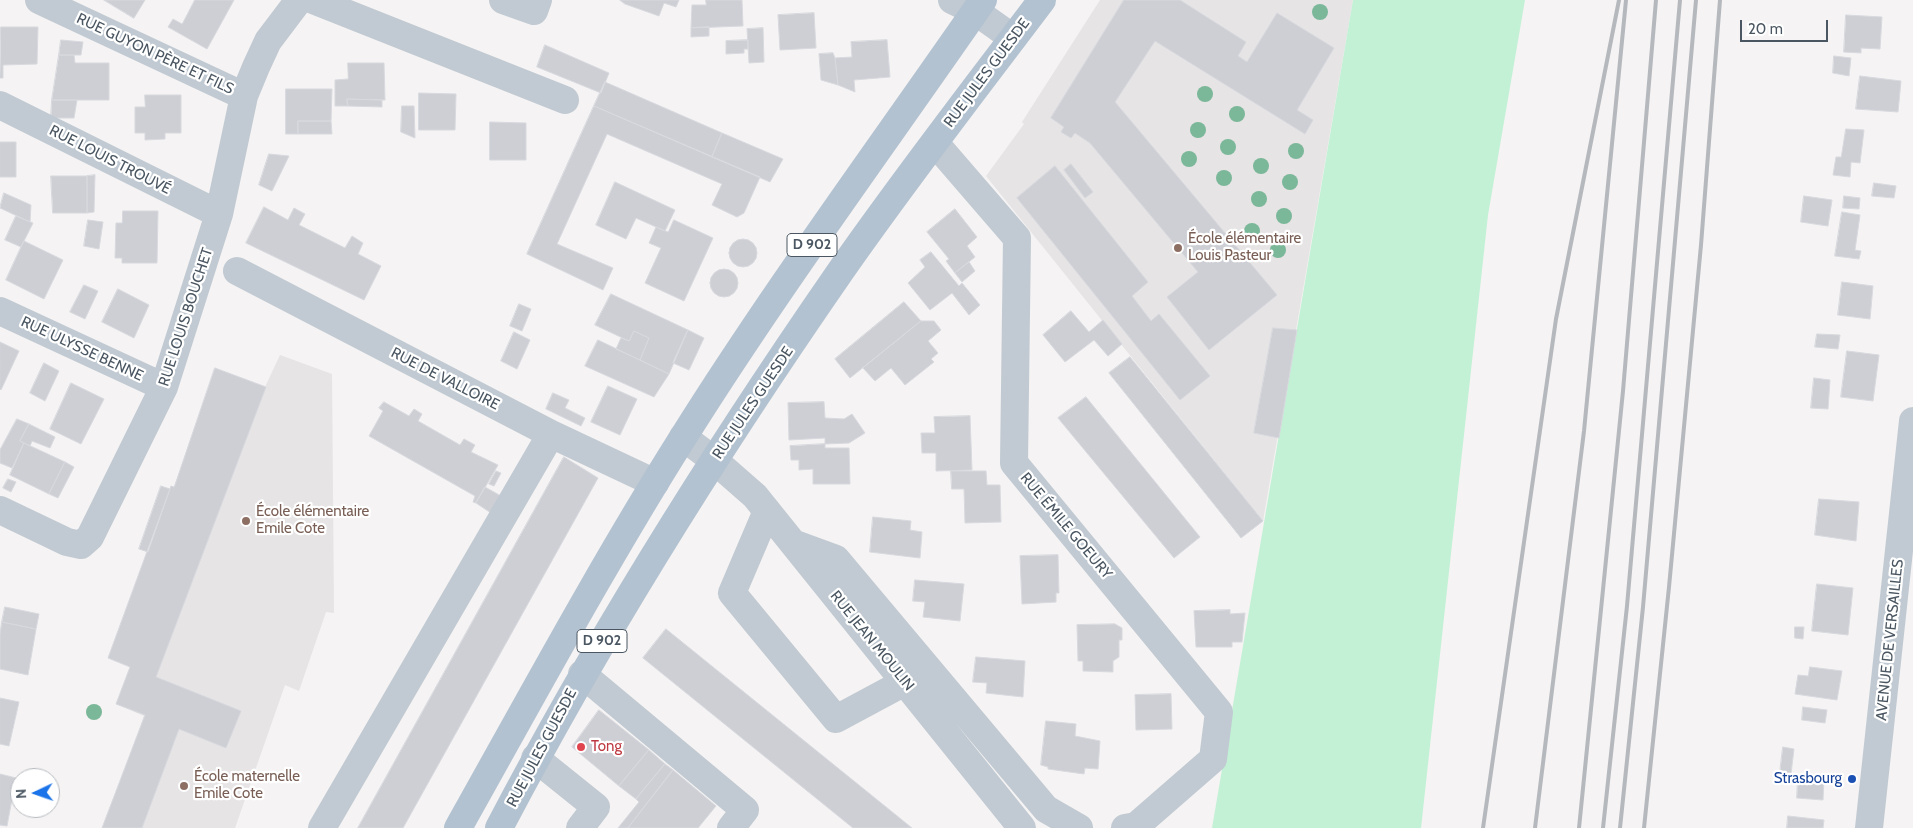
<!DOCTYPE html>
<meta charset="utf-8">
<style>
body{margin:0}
#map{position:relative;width:1913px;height:828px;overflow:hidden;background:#f5f3f3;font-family:Cabin,sans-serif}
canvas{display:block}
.north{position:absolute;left:10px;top:768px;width:50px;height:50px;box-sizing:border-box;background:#fff;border:1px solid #b7bbc0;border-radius:50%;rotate:267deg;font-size:14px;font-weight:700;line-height:20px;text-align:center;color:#4a5661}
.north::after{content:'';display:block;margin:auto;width:18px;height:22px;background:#1a73e8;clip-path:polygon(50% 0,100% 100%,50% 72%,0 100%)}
.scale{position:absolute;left:1740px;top:20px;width:88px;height:22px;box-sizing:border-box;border:2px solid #4a5661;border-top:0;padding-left:6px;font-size:15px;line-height:18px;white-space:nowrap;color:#4a5661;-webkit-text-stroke:4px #fff;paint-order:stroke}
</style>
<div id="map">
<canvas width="1913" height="828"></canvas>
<div class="north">N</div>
<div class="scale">20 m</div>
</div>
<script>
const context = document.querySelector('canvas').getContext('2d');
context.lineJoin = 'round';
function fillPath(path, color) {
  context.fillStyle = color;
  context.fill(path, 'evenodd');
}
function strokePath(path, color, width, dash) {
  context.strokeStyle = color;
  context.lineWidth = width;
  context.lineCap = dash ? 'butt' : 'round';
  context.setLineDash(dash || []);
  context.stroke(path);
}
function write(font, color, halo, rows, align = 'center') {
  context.font = font + ' Cabin,sans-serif';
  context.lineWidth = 4.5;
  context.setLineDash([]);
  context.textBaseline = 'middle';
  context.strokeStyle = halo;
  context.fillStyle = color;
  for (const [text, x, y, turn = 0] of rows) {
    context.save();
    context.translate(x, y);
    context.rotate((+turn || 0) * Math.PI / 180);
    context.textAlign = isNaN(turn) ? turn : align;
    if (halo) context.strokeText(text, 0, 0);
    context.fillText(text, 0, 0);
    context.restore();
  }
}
const education = new Path2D(`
 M1100,0H1353L1263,521L986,176L1024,124L1022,122Z
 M280,355L332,374L334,613L326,612L299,691L285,685L235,828H103L144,716L116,704L130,667L171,486L174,487L215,368L265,387Z`);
const green = new Path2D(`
 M1353,0H1525L1488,215L1421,828H1212Z`);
const building = new Path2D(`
 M104,0H145L134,18Z
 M195,0H234L207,49L168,27L173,19L182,24Z
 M620,0H679L676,7L664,3L659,16L625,4Z
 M706,0H742L743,26L691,28L692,5H706Z
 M1124,0H1180L1246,42L1238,56L1247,62L1277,13L1334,48L1297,110L1313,120L1305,134L1155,41L1115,102L1277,295L1209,350L1167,297L1198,272L1090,143L1075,133L1071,138L1061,132L1064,127L1051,118Z
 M814,13L816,48L780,50L778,15Z
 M1846,15L1882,17L1880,49L1861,48V53L1844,52Z
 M1,27H38L37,64L3,65V78H0Z
 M709,27V36L691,37V28Z
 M763,28L764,62L749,63L747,29Z
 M61,40L83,42L81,55H59Z
 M748,40V49H744V53L726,54V41Z
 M887,40L890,77L854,80L855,92L838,85L835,58L852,57L851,42Z
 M545,45L609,73L601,93L537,67Z
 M833,53L835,58L838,85L821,80L819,54Z
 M59,55H74L75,63H109V100H52Z
 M1834,56L1851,58L1849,76L1833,73Z
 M348,63H384L385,100L347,99L348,106H335V80L348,79Z
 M1860,76L1901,81L1898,112L1856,109Z
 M605,82L722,133L712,157L594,106Z
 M286,89H332L331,121H298V134H286Z
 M419,93L456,94L455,130H419Z
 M145,95H181V133H165V139L145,140V133H135V107H145Z
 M347,99L382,100V107L348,106Z
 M52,100H77L74,118H51Z
 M402,106H414L415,138L401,132Z
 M594,106L760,177L744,213L737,217L712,205L722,184L607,134L557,244L613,268L603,290L527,254Z
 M298,121H331L332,134H298Z
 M490,122L526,123V160H490Z
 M1846,129L1864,130L1860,163L1851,162L1850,177L1833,175L1836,157H1841Z
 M722,133L783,159L770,182L712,157Z
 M0,142H16V177H0Z
 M269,154L289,156L272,191L259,185Z
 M1071,164L1093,192L1085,198L1064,170Z
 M1055,166L1148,282L1132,296L1151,321L1159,314L1210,376L1180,400L1017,198Z
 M95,175L94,212L87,213V176Z
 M51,176H87V213H53Z
 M615,182L675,210L665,231L636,218L626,239L596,225Z
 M1874,183L1896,186L1894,198L1872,196Z
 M4,193L31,205L30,222L0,208Z
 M1804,196L1832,200L1828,226L1801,222Z
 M1844,196L1860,198L1859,209L1843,208Z
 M264,207L288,220L294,208L305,214L299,225L345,248L352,236L363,243L358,254L381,266L364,300L246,243Z
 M955,209L977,237L967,246L975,257L955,273L946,261L949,259L927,232Z
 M123,211H158L157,263H122V258H115L116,223H122Z
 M1842,212L1860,215L1855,250L1861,251L1859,259L1835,256Z
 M16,216L33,223L21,247L5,240Z
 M88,220L103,222L99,249L84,246Z
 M674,220L713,238L684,301L645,283L661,248L649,243L656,227L668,232Z
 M729 253a14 14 0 1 1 28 0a14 14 0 1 1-28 0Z
 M24,241L63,260L44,299L6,280Z
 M931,252L959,286L962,283L980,305L969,315L952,293L930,310L908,283L925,267L920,260Z
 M969,262L975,271L962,282L955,273Z
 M710 283a14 14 0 1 1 28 0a14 14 0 1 1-28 0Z
 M1842,282L1873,286L1870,319L1838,315Z
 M84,285L98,291L85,319L70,312Z
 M118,289L149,305L134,338L102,322Z
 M611,294L688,330L669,374L640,360L649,338L634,331L629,341L595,325Z
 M904,302L921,321L850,378L835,359Z
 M519,304L531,309L522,331L510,326Z
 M1071,311L1089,332L1103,320L1122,344L1108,356L1094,340L1065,362L1043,335Z
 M921,321H934L941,330L928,341L938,353L931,359L934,362L905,385L891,368L875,381L863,368Z
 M1273,328L1297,330L1279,438L1254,433Z
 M688,330L704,338L689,370L673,363Z
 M634,331L649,338L640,360L616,349L621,338L629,341Z
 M514,332L530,340L517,369L501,361Z
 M1817,334L1840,335L1838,349L1815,347Z
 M598,340L669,374L654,397L585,366Z
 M0,342L19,351L1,390L0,389Z
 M1847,351L1879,355L1873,401L1841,397Z
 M1130,357L1263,521L1241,538L1109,373Z
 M44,363L59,371L45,401L30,393Z
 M215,368L266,387L156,677L241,711L226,748L179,729L142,828H102L145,715L116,704L130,667L108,658L171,486L174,487Z
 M1814,378L1830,380L1828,409L1811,408Z
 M71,383L104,399L81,444L50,429Z
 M608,386L637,399L620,435L591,422Z
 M553,393L569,400L565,408L585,418L581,426L546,409Z
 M1086,397L1200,537L1174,558L1058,418Z
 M384,402L409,416L414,409L422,414L418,421L460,445L464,439L475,445L471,452L498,465L476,503L473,502L475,496L369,436L383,411L379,408Z
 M824,402L825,418L844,419L852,414L865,433L849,443L825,444V438L789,440L788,403Z
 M970,416L972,470L936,471V453H922L921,433H935L934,417Z
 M17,419L29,424L20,441L24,443L12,468L0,463V450Z
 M29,424L55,437L50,448L32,441L30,446L20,441Z
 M24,443L65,462L49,494L10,475Z
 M825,444V448H849L850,484H813V469L799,470V460H791L790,446Z
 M564,457L598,478L403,828H358Z
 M65,462L74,467L58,498L49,494Z
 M496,471L501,473L494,486L489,484Z
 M951,471H986L987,485H1000L1001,522L965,523L964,489H952Z
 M8,479L16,482L11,492L3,488Z
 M161,486L170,489L148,552L139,549Z
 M485,487L501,496L491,513L476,503Z
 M1819,499L1859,502L1856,541L1815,535Z
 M873,517L911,521L910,530L922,532L920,558L870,552Z
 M1058,555L1059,593H1056V602L1022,604L1020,556Z
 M915,580L964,584L960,621L923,617L925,602L913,601Z
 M1817,584L1853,588L1848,635L1812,631Z
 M5,607L39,614L36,629L2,622Z
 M1230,610V614L1245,613L1242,642H1232V647H1196L1194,611Z
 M2,622L36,629L28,675L0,669V634Z
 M1115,624L1122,628V640H1119V657L1113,661V672L1083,671V661H1078L1077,625Z
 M1795,627H1804L1803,639L1795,638Z
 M666,629L912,828H853L643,658Z
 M976,657L1025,661L1023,697L986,693L987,683L973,682Z
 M1810,667L1842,671L1837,700L1795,694L1798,675L1808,676Z
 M1171,694L1172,729L1136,730L1135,695Z
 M0,698L19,702L9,746L0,744Z
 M1803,707L1827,710L1825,723L1802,720Z
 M599,710L649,750L619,786L572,747Z
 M1046,721L1076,724L1075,736L1100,741L1098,769L1085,768L1084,774L1048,769V767L1041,765Z
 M1783,747L1794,749L1791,774L1780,773Z
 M649,750L665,764L636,799L619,786Z
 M665,764L673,770L628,828H618L639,802L636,799Z
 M673,770L716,806L698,828H628Z
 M0,774L16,778L7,826L0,825Z
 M1798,777L1824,779L1823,800L1797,798Z
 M1788,816L1824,820L1823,828H1787Z`);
const minor = new Path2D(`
 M39,0L244,96
 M313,0L565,100
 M503,0L534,11L538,0
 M952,0L975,11L1013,38
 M0,105L219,214
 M935,143L1017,238L1014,463L1219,712L1213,759L1136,826L1125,828
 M237,271L551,434L655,483
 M0,311L164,387
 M683,437L715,461L755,496L1022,828
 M0,510L67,542L81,545L90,537L164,387L219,214L244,96L256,67L268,41L299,0
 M767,511L732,593L836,719L905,682
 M795,544L836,559L1046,809L1079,828
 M582,674L745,810L731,828
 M535,758L596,807L580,828
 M322,828L551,434
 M1869,828L1913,421`);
const major = new Path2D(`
 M458,828C531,698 602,566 682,439C776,289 882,146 983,0
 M499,828C600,635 716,451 840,272C904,180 974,90 1042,0`);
const rail = new Path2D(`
 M1483,828L1556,319L1619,0
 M1535,828L1584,431L1626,0
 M1579,828L1623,391L1656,0
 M1603,828L1627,606L1680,0
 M1620,828L1643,607L1696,0
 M1644,828L1669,587L1701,245L1720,0`);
const trees = [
 [1320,12],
 [1205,94],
 [1237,114],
 [1198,130],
 [1228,147],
 [1296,151],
 [1189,159],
 [1261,166],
 [1224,178],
 [1290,182],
 [1259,199],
 [1284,216],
 [1252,231],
 [1278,250],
 [94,712]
];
const markers = [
 [1178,248,5,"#8d6e63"],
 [246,521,5,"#8d6e63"],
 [581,747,5,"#e0444e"],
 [1852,779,5,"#1a4fb4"],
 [184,786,5,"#8d6e63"]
];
const shields = [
 [812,245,50],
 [602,641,50]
];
const shieldNames = [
 ["D 902",812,245],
 ["D 902",602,641]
];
const streetNames = [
 ["RUE GUYON PÈRE ET FILS",155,54,25],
 ["RUE JULES GUESDE",987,73,-53],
 ["RUE LOUIS TROUVÉ",110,160,27],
 ["RUE LOUIS BOUCHET",186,317,-72],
 ["RUE ULYSSE BENNE",82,349,25],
 ["RUE DE VALLOIRE",445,379,27],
 ["RUE JULES GUESDE",753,403,-56],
 ["RUE ÉMILE GOEURY",1066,526,50],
 ["AVENUE DE VERSAILLES",1890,640,-84],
 ["RUE JEAN MOULIN",872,641,51],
 ["RUE JULES GUESDE",542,748,-62]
];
const educationNames = [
 ["École élémentaire",1188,239],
 ["Louis Pasteur",1188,256],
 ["École élémentaire",256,512],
 ["Emile Cote",256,529],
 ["École maternelle",194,777],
 ["Emile Cote",194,794]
];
const healthNames = [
 ["Tong",591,747]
];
const transitNames = [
 ["Strasbourg",1842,779]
];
fillPath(education, '#e6e4e5');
fillPath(green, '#c3f1d5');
fillPath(building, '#cdcfd5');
strokePath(building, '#d7d9de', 1);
strokePath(minor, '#c1cad2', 28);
strokePath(major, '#b3c2d1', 28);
strokePath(rail, '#b5b8bd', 4);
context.fillStyle = '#7bb799';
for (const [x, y] of trees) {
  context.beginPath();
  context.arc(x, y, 8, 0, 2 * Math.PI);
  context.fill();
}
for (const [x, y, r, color] of markers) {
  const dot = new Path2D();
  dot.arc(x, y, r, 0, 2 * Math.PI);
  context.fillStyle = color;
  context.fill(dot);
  strokePath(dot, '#fff', 2);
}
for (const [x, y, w] of shields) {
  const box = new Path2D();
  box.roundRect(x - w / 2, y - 11.5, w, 23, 4);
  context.fillStyle = '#fff';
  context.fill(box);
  strokePath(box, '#4a5661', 1);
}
write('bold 14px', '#4a5661', null, shieldNames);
write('15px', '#4a5661', '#fff', streetNames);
write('15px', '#785e54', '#fff', educationNames, 'left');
write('15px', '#be3a42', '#fff', healthNames, 'left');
write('15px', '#164399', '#fff', transitNames, 'right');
</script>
